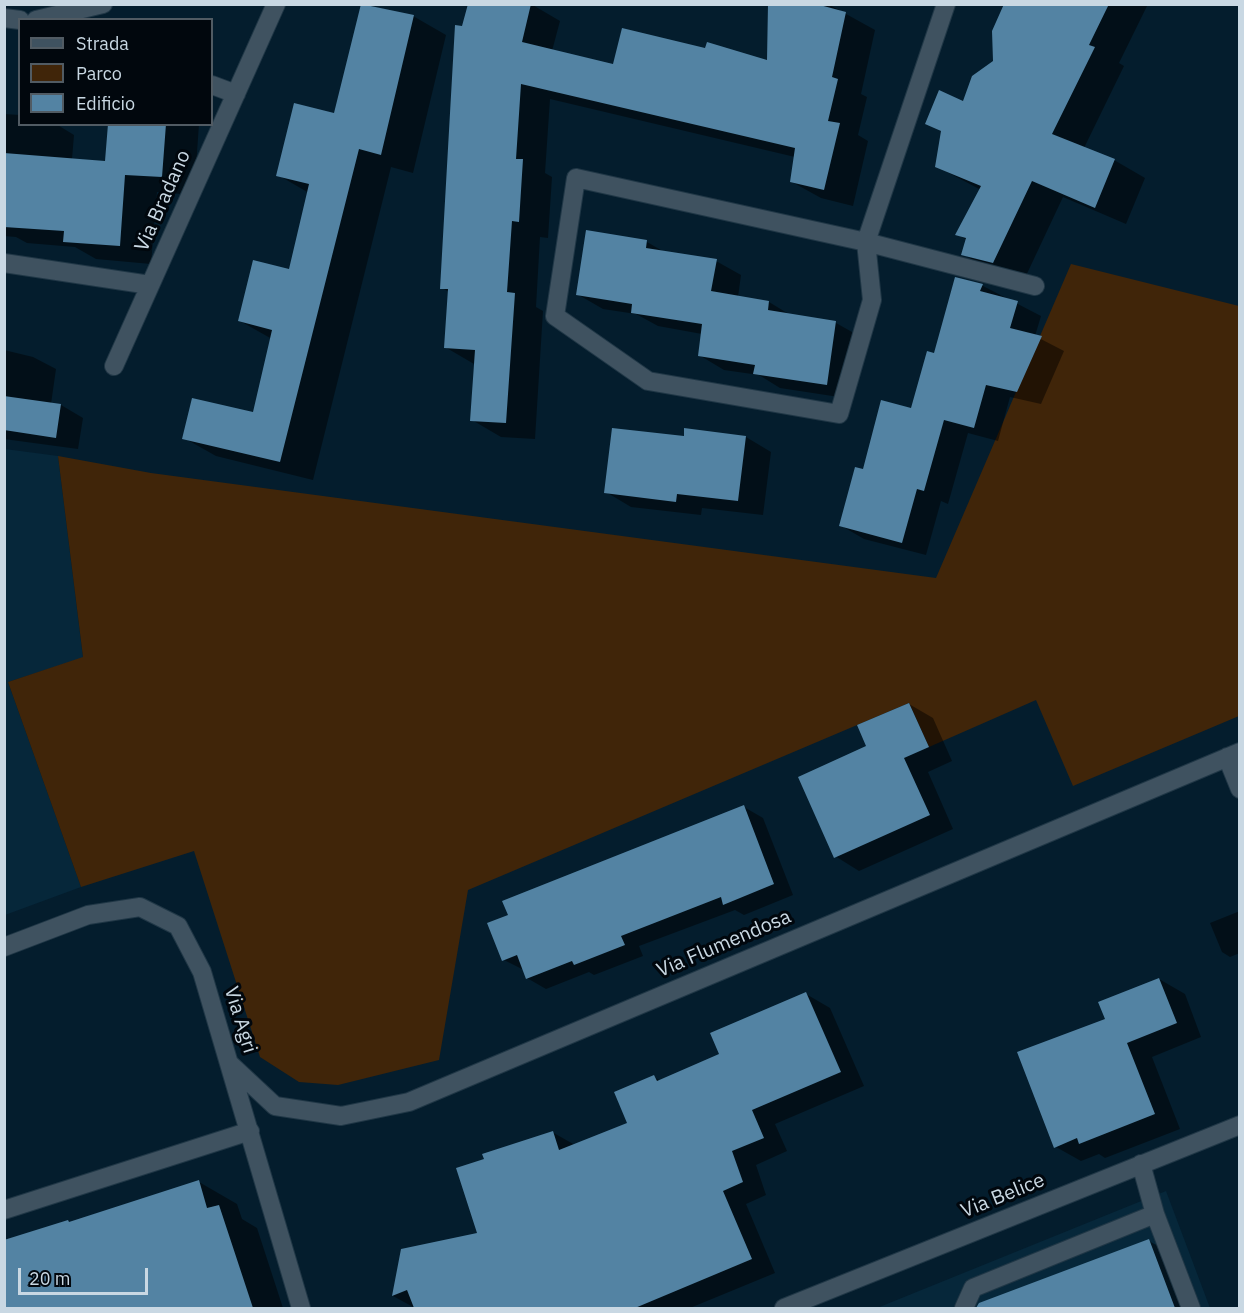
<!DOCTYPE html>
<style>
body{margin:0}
#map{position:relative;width:1244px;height:1313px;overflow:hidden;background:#041d2d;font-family:"IBM Plex Sans",sans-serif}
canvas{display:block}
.frame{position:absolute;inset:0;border:6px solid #c9d8e3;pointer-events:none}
.legend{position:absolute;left:18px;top:18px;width:195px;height:108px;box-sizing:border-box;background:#01070d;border:2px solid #515b63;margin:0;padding:8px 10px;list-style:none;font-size:18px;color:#c9d8e3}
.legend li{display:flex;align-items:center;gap:12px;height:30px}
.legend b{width:30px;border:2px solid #515b63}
.scale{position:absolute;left:18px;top:1268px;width:130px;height:27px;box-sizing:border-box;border:3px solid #c9d8e3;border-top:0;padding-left:8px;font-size:18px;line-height:21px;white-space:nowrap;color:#c9d8e3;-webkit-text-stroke:4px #01070d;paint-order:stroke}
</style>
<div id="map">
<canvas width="1244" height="1313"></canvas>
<div class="frame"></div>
<ul class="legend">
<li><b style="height:8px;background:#3f5260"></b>Strada</li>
<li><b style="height:16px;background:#402509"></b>Parco</li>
<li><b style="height:16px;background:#5383a3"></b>Edificio</li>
</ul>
<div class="scale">20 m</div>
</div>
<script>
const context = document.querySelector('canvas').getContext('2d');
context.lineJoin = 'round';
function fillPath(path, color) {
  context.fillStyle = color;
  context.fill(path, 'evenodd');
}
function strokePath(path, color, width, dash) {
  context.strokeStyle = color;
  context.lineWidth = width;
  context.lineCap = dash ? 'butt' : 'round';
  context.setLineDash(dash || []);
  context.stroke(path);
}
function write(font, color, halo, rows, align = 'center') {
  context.font = font + ' "IBM Plex Sans",sans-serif';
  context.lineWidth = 6;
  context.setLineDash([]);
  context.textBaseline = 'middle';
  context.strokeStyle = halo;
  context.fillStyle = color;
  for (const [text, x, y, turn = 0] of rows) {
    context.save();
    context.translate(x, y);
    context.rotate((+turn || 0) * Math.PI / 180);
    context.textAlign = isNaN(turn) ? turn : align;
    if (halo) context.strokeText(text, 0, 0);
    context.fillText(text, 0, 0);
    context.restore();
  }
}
const built = new Path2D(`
 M5,449L58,456L83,658L8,682L81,887L5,915Z
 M1166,1191L1210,1308H877Z`);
const green = new Path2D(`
 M1071,264L1239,306V716L1073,786L1036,700L929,747L909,703L468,890L439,1060L338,1085L299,1082L260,1057L194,851L81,887L8,682L83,657L58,456L151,473L936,578Z`);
const shadow = new Path2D(`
 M362,4L413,16L446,35L413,173L391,167L313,480L216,456L184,438L254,414L272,339L240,321L290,271L309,193L278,175L335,114Z
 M531,4L560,21L552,51L614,66L768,62L770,4H828L875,30L861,94L867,97L858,135L868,141L853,206L821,198L792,182L795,157L550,99L545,173L552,177L548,238L540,237L536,307L543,311L535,439L501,437L472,420L474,364L445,347L449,292L442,288L464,28Z
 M1034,4H1148L1119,63L1124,66L1084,148L1114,160L1145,178L1126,224L1063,197L1024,280L993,272L963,254L967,240L957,234L981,190L936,166L942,132L927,123L964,103Z
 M4,114L20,115V124H56L74,135L72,159L107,162L110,124H199L194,195L157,192L151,264L96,259L75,247L27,243L16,237L4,236Z
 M647,242L666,253L716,261L741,275L738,297L769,302L792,316L836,323L861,337L852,399L780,388L759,375L724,370L699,355L702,334L658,326L636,314L603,309L577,294Z
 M956,279L983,286L1041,316L1035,336L1064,351L1041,404L1010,397L998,441L968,433L948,504L941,501L926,555L864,539L840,525L864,471L912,410L935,355Z
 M4,350L33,357L56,369L51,404L61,405L83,418L78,449L4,439Z
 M746,437L771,452L763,515L702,508L701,515L631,507L606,492L685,438Z
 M909,704L933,718L952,761L928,772L953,829L859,871L835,856Z
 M744,807L763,818L793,895L744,915L735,910L639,946L643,956L594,975L589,972L546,989L527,978L524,970L504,960Z
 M1240,911V953L1230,957L1222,952L1210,923Z
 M1159,979L1185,994L1201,1037L1152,1057L1180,1129L1105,1158L1099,1154L1081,1161L1056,1147L1107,1019Z
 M806,994L830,1008L864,1086L775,1124L787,1151L756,1165L766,1195L746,1204L775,1273L690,1308H415L393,1296L402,1250L479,1234L552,1132L575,1145L629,1124L654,1077L661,1081L721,1055Z
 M199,1182L237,1204L242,1219L257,1228L283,1308H4V1241L71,1223Z
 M1149,1241L1174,1255L1194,1308H1028L1020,1289Z`);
const building = new Path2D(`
 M361,4L414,15L381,155L359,149L280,462L182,439L192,398L253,412L272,330L238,321L253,260L289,269L309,184L276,176L294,103L334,113Z
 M468,4H531L522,42L613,64L622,28L705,48L707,42L767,60L768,4H816L846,12L832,77L838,79L828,121L840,123L824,190L790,182L795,148L521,84L516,159H523L519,222L512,221L507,292L515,293L506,423L470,421L475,350L444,348L448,289H440L455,25L462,26Z
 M1004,4H1109L1089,45L1095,47L1052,134L1115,159L1095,208L1032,181L993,263L961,255L966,238L955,235L981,186L935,167L941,131L925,124L939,90L963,101L972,76L993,61L992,31Z
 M108,124H166L162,177L125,175L120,246L63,242L64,231L4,227V153L105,161Z
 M586,230L647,240L646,248L717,259L711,291L769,301L768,310L836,321L827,385L753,374L755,365L698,356L702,324L631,313L632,304L576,295Z
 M955,277L983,284L980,291L1018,301L1010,328L1042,336L1017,392L986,385L974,428L944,420L924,491L917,489L902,543L839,526L855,467L863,469L881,400L911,408L927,351L934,353Z
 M4,396L61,404L56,438L4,430Z
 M612,428L684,436V428L746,436L738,501L677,494L676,502L604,493Z
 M909,703L929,747L904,758L930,815L834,858L798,777L866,746L857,725Z
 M744,805L774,884L723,905L721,897L621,936L625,945L574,965L572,961L526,979L517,955L502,961L487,923L508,915L502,901Z
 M1159,978L1177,1023L1127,1043L1155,1114L1079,1144L1077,1138L1054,1148L1017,1052L1105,1019L1098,1002Z
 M806,992L841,1072L752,1110L764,1138L732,1151L743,1182L723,1191L752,1259L635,1308H414L407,1290L392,1296L401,1249L477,1233L456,1168L484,1159L482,1154L553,1131L559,1150L627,1123L614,1092L654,1075L657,1081L719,1054L710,1033Z
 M199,1180L207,1208L219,1205L253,1308H4V1240L68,1220L69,1222Z
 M1149,1239L1175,1308H976L979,1303Z`);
const minor = new Path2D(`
 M946,4L866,242L872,300L839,414L648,381L555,316L576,178L866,242L1035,286
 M4,18L20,20
 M36,20L103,4
 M212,85L236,94
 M4,263L150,285
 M114,366L276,4
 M1227,757L1240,789
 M4,947L88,915L140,907L178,926L202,972L301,1308
 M230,1064L275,1106L341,1116L409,1102L1240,752
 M1141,1164L1155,1214
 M4,1210L250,1131
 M784,1308L1240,1125
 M964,1308L973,1288L1155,1214L1191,1308`);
const streetNames = [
 ["Via Bradano",163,201,-66],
 ["Via Flumendosa",724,944,-23],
 ["Via Agri",240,1020,73],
 ["Via Belice",1003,1196,-22]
];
fillPath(built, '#06273a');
fillPath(green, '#402509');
fillPath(shadow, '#0007');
fillPath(building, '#5383a3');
strokePath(minor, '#203746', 20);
strokePath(minor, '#3f5260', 18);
write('20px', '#c9d8e3', '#01070d', streetNames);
</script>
